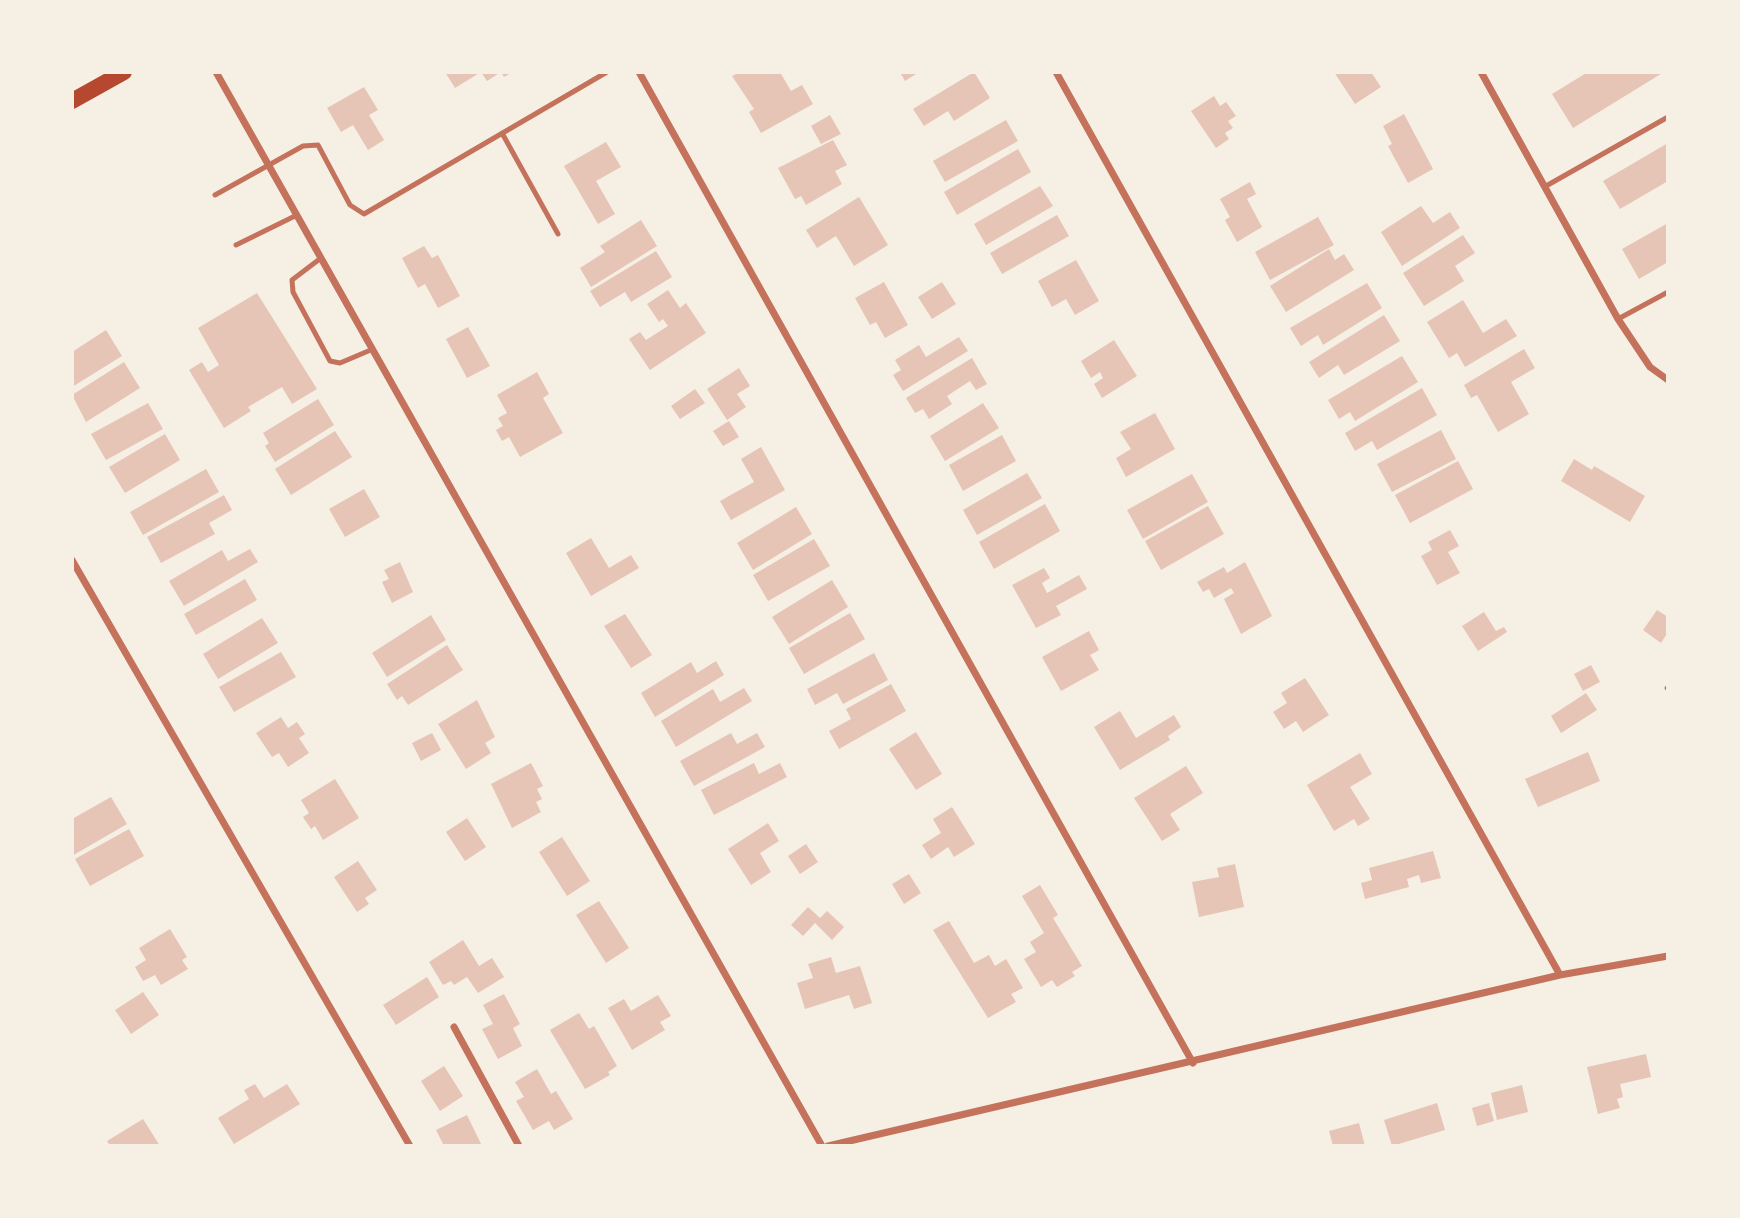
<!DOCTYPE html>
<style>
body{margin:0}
#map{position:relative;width:1740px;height:1218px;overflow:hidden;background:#f6efe4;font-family:Rubik,sans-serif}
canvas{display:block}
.frame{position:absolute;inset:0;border:74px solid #f6efe4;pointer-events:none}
</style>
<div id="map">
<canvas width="1740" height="1218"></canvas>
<div class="frame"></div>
</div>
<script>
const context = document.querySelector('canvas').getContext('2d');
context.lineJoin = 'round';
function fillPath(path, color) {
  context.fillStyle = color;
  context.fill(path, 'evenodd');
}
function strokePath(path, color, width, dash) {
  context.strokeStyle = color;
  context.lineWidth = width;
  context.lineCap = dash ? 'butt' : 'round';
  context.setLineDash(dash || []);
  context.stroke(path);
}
const building = new Path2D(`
 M445,72H513L504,77L501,72L487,81L481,72L455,88Z
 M740,72H780L791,91L802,85L813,104L761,133L749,112L754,109L732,76Z
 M900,72H919L905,81Z
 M974,72L990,98L954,121L948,111L924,126L913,109Z
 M1334,72H1371L1381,87L1355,104Z
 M1588,72H1664L1573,128L1552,94Z
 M364,87L378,110L369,115L384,140L368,150L353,125L341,132L327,108Z
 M1214,96L1220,106L1226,102L1236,116L1228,121L1233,128L1225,133L1229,139L1216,148L1191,111Z
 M1404,114L1433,169L1408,183L1388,146L1392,144L1383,126Z
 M830,115L841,134L821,144L811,126Z
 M1006,120L1018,141L945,182L933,161Z
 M833,140L847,165L835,171L842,184L806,205L801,196L795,199L778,168Z
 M606,142L621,167L596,181L615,214L598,224L564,166Z
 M1668,143V181L1620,209L1603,181Z
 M1018,149L1031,172L957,215L944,192Z
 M1250,182L1256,194L1247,199L1262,227L1237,242L1225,220L1230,217L1220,199Z
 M1040,186L1053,206L986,245L974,224Z
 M859,197L888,245L854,266L836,236L817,248L806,230Z
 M1421,206L1433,223L1450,212L1460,228L1402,266L1381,232Z
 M1057,215L1069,236L1002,274L990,253Z
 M1318,217L1334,245L1270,280L1255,252Z
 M641,220L657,246L591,287L580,268L605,252L600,246Z
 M1668,223V262L1639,279L1622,249Z
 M1463,235L1475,253L1455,266L1464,281L1424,306L1403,273Z
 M424,246L432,258L438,255L460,296L438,308L425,284L418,288L402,258Z
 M1329,249L1335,260L1344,254L1354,270L1286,312L1270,286Z
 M656,251L672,277L631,302L625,292L600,307L590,291Z
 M1076,260L1099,301L1075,315L1066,299L1052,307L1038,281Z
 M884,282L908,325L885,338L876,322L870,325L855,298Z
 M942,282L956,304L932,319L918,297Z
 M1367,283L1382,308L1323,345L1318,335L1301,346L1290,328Z
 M668,290L680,308L686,303L706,333L650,370L629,339L640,332L646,340L668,326L663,319L659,322L647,304Z
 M257,293L317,389L292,404L282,387L248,407L251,411L224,428L189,370L202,362L208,372L219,365L198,328Z
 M1463,300L1483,333L1506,319L1517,336L1465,367L1457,353L1449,358L1427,322Z
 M1384,315L1400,341L1344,375L1338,365L1319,378L1309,362Z
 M468,327L490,366L467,378L446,339Z
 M106,330L122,356L72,387V352Z
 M959,337L968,351L903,391L893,375L901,370L895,360L919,345L926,357Z
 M1114,340L1137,376L1102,398L1094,384L1103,378L1100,372L1091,378L1081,361Z
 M1524,349L1535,368L1511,382L1529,414L1498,432L1477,395L1471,398L1464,385Z
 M1402,356L1418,382L1355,421L1350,412L1339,419L1328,400Z
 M972,358L987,384L976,390L970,381L947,396L952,404L929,419L923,409L915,413L906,398Z
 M124,362L140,388L86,422L72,395Z
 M739,368L750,386L737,394L746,407L727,420L707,389Z
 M537,372L549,394L543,398L563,433L520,457L509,437L502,441L496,430L503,426L498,418L507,413L497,395Z
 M1422,388L1437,415L1377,450L1372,441L1355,451L1345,433Z
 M695,389L705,403L680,419L671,406Z
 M318,399L334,425L275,462L265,446L269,443L263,433Z
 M148,403L163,429L106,460L91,434Z
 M983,403L999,428L945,461L930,436Z
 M1155,413L1175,449L1126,477L1116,458L1131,449L1120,432Z
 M729,421L739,437L723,446L713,431Z
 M1441,430L1456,459L1392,492L1377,464Z
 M335,431L352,457L291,495L275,469Z
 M165,434L180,460L125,493L109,467Z
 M1002,435L1016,461L963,491L949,465Z
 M761,447L785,490L731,520L720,501L754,482L741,459Z
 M1574,459L1592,470L1594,466L1645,496L1630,522L1561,481Z
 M1458,461L1473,489L1410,523L1395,495Z
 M206,469L219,492L143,535L130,512Z
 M1027,473L1042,498L977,535L963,510Z
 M1192,474L1208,502L1143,539L1127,510Z
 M364,489L380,517L345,537L329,509Z
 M224,495L232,510L209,523L215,534L161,563L147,537Z
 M1045,504L1060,531L994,569L979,542Z
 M1208,506L1224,534L1161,570L1145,541Z
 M796,507L812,534L753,570L737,543Z
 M1450,530L1459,546L1448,552L1460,573L1437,585L1421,556L1432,550L1428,542Z
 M591,538L609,568L631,555L639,568L591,596L566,553Z
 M814,539L830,566L768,601L753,575Z
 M250,549L258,562L184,606L169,581L222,550L228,561Z
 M400,562L413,592L392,603L382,582L389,579L384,570Z
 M1245,562L1272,616L1241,634L1224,599L1234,593L1231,588L1214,598L1209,589L1203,592L1197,582L1224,567L1227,573Z
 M1044,568L1050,578L1042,583L1047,593L1079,575L1087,589L1056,606L1061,615L1036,628L1012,585Z
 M245,579L257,600L196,635L184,614Z
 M832,580L848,607L789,644L772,617Z
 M1657,610L1668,617V632L1661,643L1643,630Z
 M1484,612L1496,631L1504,627L1507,632L1478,651L1462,626Z
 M850,613L865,639L804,674L789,648Z
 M625,614L652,655L631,668L604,626Z
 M431,615L446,640L387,677L372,653Z
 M262,618L278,643L218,679L203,654Z
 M1089,631L1099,650L1090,655L1099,670L1061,691L1042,657Z
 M447,645L463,670L408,705L402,696L397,700L387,684Z
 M281,652L296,677L234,712L219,687Z
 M874,653L888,680L843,704L837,693L815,705L807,689Z
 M716,661L724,675L655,717L641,693L691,662L697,673Z
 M1591,665L1600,682L1583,691L1574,674Z
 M1305,678L1329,715L1303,732L1296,721L1284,729L1273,712L1287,703L1281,693Z
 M891,684L906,711L839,749L829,731L851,719L846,709Z
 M744,688L752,701L676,747L661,721L713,689L720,702Z
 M1586,693L1597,710L1561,733L1551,716Z
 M477,700L495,737L485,743L491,753L466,769L438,724Z
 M1120,711L1136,738L1174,715L1181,727L1168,736L1170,740L1120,770L1094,727Z
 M281,717L288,728L297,722L305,734L299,738L309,753L288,767L279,753L272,757L256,733Z
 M916,732L942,774L916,790L889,749Z
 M432,733L441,750L421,761L412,743Z
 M731,733L737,744L757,733L765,747L694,786L680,761Z
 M1588,752L1600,781L1538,807L1525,779Z
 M1360,753L1372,774L1350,787L1370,819L1358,826L1354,819L1334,831L1307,785Z
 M531,763L543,786L537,789L542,799L536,802L541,812L512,828L491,784Z
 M754,763L759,774L780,763L787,777L714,815L701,790Z
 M1186,766L1203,793L1170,814L1180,830L1162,841L1134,798Z
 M335,779L359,818L323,840L315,826L311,829L303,817L309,813L301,800Z
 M111,797L127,824L72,856V819Z
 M952,807L975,844L954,857L948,847L931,859L922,845L941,833L933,819Z
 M467,818L486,847L465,861L446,832Z
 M768,823L779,841L760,853L771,872L751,885L728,849Z
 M129,829L144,856L90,886L75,859Z
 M562,837L590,881L567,896L539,852Z
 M806,844L818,862L800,874L788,856Z
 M1433,851L1441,878L1421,883L1419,875L1407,879L1409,887L1365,899L1361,883L1372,880L1369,868Z
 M358,861L377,890L365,898L369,904L357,912L334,877Z
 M1235,864L1244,907L1199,917L1192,882L1219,877L1217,868Z
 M909,874L921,893L904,904L892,884Z
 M1040,885L1058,915L1053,918L1082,966L1072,972L1075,976L1057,987L1052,980L1041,987L1024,959L1036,952L1030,942L1044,933L1022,896Z
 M599,901L629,948L606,963L576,915Z
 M808,907L820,918L827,911L844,927L832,940L815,923L803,936L791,925Z
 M949,921L974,963L989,955L995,966L1006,959L1023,988L1011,994L1016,1002L988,1018L933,930Z
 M170,929L187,957L182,960L188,969L161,985L155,975L143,981L135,967L146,960L139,948Z
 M463,940L479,966L492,958L504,977L478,993L467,977L454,985L451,981L443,985L429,962Z
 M831,957L836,973L860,966L872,1003L854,1009L849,995L805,1009L797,983L813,978L808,964Z
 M427,977L439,997L396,1025L383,1005Z
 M143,992L159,1015L131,1034L115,1010Z
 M504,994L520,1024L513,1028L522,1046L498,1059L482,1029L493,1024L483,1005Z
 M658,995L671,1016L660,1022L665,1030L632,1050L608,1008L624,999L631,1011Z
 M579,1013L589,1029L594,1026L617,1066L608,1072L610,1075L585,1089L550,1030Z
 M1646,1054L1651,1077L1620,1084L1623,1097L1617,1099L1620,1108L1598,1114L1587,1067Z
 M444,1066L463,1096L440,1111L421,1081Z
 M537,1069L551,1094L556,1091L573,1119L554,1130L549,1121L533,1130L516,1101L524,1097L515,1082Z
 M255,1084L264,1098L287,1084L300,1104L234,1144L218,1118L249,1099L244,1090Z
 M1522,1085L1528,1112L1497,1120L1491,1093Z
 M1437,1103L1445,1130L1392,1146L1384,1120Z
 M1489,1103L1494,1121L1477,1126L1472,1108Z
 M467,1115L482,1146H444L436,1130Z
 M143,1119L160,1146H110L107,1141Z
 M1359,1123L1365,1146H1333L1329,1131Z`);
const service = new Path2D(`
 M502,133L558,234
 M1546,186L1668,117
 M215,195L303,146L318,145L350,205L364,214L607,72
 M236,245L297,215
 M321,258L292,280L293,292L330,361L340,363L373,349
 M1618,319L1668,292
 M1667,688L1668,689`);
const minor = new Path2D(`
 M216,72L822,1146
 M639,72L1193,1063
 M1056,72L1560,975
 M1481,72L1618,319L1650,367L1668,380
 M72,560L410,1146
 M454,1027L519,1146
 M828,1146L1560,975L1668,956`);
const primary = new Path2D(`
 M72,101L124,72`);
fillPath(building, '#e6c5b7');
strokePath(service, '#c5725c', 5);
strokePath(minor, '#c5725c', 7);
strokePath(primary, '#b5482f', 16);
</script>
